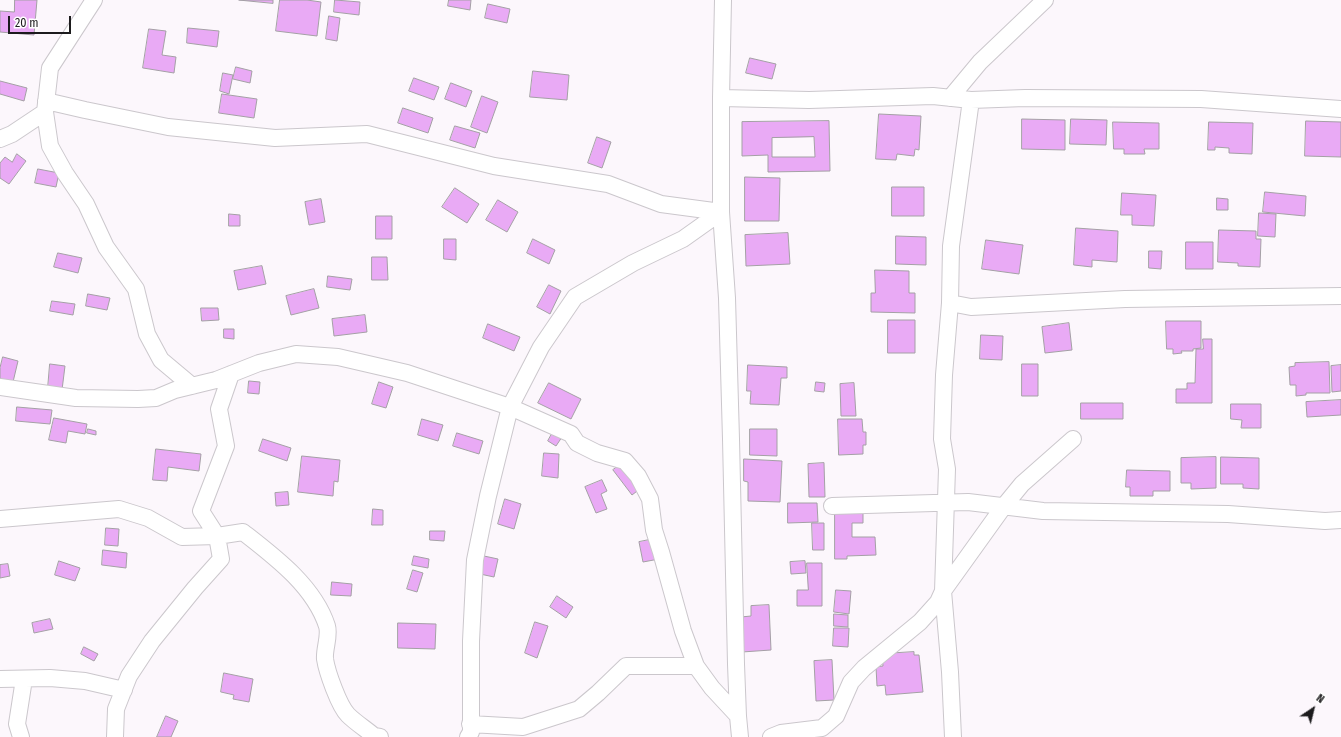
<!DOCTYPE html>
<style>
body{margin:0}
#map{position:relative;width:1341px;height:737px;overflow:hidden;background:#fcf7fc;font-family:"Fira Sans Condensed",sans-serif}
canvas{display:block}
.north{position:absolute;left:1293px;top:689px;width:40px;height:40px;-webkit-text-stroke:3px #fff;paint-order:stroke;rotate:35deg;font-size:11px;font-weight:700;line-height:16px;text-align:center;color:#1c1b1d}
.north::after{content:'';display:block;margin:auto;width:14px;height:18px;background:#1c1b1d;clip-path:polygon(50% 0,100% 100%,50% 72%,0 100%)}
.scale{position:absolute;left:8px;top:16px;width:63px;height:18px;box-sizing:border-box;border:2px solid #1c1b1d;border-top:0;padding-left:5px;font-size:12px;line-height:14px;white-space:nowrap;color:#1c1b1d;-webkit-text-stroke:3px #fff;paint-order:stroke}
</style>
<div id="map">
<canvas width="1341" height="737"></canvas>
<div class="north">N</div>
<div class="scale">20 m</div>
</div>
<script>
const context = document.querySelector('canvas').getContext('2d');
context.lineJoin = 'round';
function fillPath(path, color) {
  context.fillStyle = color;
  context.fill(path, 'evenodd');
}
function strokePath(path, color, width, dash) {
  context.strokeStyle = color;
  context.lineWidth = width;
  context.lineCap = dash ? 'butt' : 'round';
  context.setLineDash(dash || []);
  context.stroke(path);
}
const building = new Path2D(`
 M15,0H37L34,35L0,32V11L14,12Z
 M239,0H273V3Z
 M280,0H307L321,2L317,36L276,31Z
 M335,0L360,2L359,15L334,12Z
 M449,0H471L470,10L448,6Z
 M488,4L510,9L507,23L485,18Z
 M329,16L340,18L337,41L326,39Z
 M188,28L219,31L217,47L187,43Z
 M149,29L166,31L162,55L176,57L174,73L143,68Z
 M750,58L776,64L772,79L746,73Z
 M236,67L252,71L250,83L233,79Z
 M533,71L569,75L567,100L530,97Z
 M223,73L233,75L229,94L220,91Z
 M414,78L439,87L434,100L409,91Z
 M0,81L27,88L24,101L0,94Z
 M451,83L472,91L466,107L445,99Z
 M222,94L257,99L254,118L219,113Z
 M482,96L498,102L487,133L471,127Z
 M403,108L433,118L428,133L398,123Z
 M879,114L921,116L919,150L915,149L914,156L897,154L896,160L876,159Z
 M1022,119L1065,120V150L1022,149Z
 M1071,119L1107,120L1106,145L1070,144Z
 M829,121L830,171L768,172V155L742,156V122ZM814,137L815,157H772V138Z
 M1306,121L1341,122V157L1305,156Z
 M1113,122L1159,123V149H1144L1145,154H1124V149H1114Z
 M1209,122L1253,123L1252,154L1229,153V148L1215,147V150H1208Z
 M455,126L480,133L475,148L450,140Z
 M597,137L611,142L602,168L588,163Z
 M17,154L26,161L9,184L0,178V163L5,157L12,162Z
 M38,169L59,173L56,187L35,183Z
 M745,177L780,178L779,221H745Z
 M892,187H924V216H892Z
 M455,188L479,204L467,223L442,207Z
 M1265,192L1306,196L1305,216L1263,212Z
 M1122,193L1156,195L1154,226L1132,225V215H1121Z
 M1217,198L1228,199V210H1217Z
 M321,199L325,222L309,225L305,202Z
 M498,200L518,212L507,232L486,220Z
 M1259,213L1276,214L1275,237L1258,236Z
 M229,214L240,215V226H229Z
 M376,216H392V239H376Z
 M1076,228L1118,231L1117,262L1092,260V267L1074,265Z
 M1219,230L1256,231V239H1261L1260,267L1238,266V263L1218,262Z
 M788,233L790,264L746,266L745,235Z
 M896,236L926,237V265L896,264Z
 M444,239H456V260L444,259Z
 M533,239L555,250L549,264L527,253Z
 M986,240L1023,245L1019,274L982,269Z
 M1186,242H1213V269H1186Z
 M1149,251H1162L1161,269L1149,268Z
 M58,253L82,258L78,273L54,267Z
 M372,257H387L388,280H372Z
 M262,266L266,284L238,290L234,271Z
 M875,270L909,271V293H915V313L871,312V293H875Z
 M328,276L352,279L350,290L327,287Z
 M549,285L561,291L550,314L537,307Z
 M314,289L319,308L291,315L286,296Z
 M88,294L110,298L107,310L86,306Z
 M52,301L75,304L73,315L50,311Z
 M201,308H218L219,320L202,321Z
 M365,315L367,332L334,336L332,319Z
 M888,320H915V353H888Z
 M1166,321H1201V348L1193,349V351H1181L1182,353L1173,354V349H1167Z
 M1069,323L1072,350L1045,353L1042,327Z
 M488,324L520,337L514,351L483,338Z
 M224,329H234V339L224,338Z
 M981,335L1003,336L1002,360L980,359Z
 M1203,339H1212V403H1176V389H1187V383H1195L1196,349H1203Z
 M3,357L18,361L13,382L0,379V368Z
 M1329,362L1330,393H1306V395L1296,396V385H1290L1289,367L1295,366V363Z
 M50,364L65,366L62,390L48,388Z
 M1022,364H1038V396H1022Z
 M748,365L787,367V378H781L779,405L750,404L751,391H747Z
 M1341,365V391L1332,392L1331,366Z
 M249,381L260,382L259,394L248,393Z
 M379,382L393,387L386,408L372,404Z
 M816,382L825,383L824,392L815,391Z
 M549,383L581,399L571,419L538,403Z
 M854,383L856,416H841L840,384Z
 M1341,400V415L1307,417L1306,402Z
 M1081,403H1123V419H1081Z
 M1231,404H1261V428H1241L1242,420L1231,419Z
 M17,407L52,410L50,424L16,421Z
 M54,418L87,424L85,434L68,431L66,443L49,440Z
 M422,419L443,425L438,441L418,435Z
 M838,419H862L863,432H866V445H863V454L839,455Z
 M88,429L96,431V435L87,433Z
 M750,429H777V456L750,455Z
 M553,432L562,437L556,446L548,441Z
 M457,433L483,441L479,454L453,446Z
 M263,439L291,448L287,461L259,451Z
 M156,449L201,454L199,471L168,467L167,481L153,480Z
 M544,453L559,454L558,478L542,476Z
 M302,456L340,460L338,482L334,481L333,496L298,492Z
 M1216,457V488L1191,489V483H1181V458Z
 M1221,457L1259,458V489L1243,488V484H1221Z
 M744,459L782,461L780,502L748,501V482L744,481Z
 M623,463L641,488L632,495L613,470Z
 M824,463L825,497H809L808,464Z
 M1127,470L1170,471V491H1153V496H1130V487H1126Z
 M602,480L607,491L601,494L607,509L596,513L585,487Z
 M288,492L289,505L276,506L275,493Z
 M505,499L521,504L514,529L498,524Z
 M788,503H817L818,522L788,523Z
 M373,509L383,510V525H372Z
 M835,512H863V523H852V537H875L876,555L847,556V559H835Z
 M812,523H824V550H813Z
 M106,528L119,529L118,546L105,545Z
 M430,531H445L444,541L430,540Z
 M654,539L659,559L643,562L639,542Z
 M103,550L127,553L126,568L102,565Z
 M414,556L429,559L428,568L412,565Z
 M484,556L498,559L494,577L480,574Z
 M59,561L80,568L75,581L55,575Z
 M805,561L806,573L791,574L790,562Z
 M807,563H822V606H797V590H808Z
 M8,564L10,576L0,578V565Z
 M413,570L423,573L417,592L407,589Z
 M332,582L352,584L351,596L331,595Z
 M836,590L851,591L849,614L834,612Z
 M557,596L573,607L566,618L550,607Z
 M769,605L771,650L742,652L741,617L751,616V606Z
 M834,614L848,615V627L834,626Z
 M50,619L53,629L34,633L32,623Z
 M535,622L548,626L537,658L525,653Z
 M398,623L436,624L435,649L398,648Z
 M834,628H849L848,647L833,646Z
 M84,647L98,654L94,661L81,654Z
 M914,652V655H919L923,692L886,695L885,685L877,686L876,667L883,666L882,654Z
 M832,660L834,700L816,701L814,661Z
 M224,673L253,679L249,702L233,699L234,695L221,692Z
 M166,716L178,721L171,737H157Z`);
const minor = new Path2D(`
 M94,0L50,68L45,112L50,146L65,173L86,204L106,247L136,289L147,334L161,360L192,386
 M723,0L721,98V212L727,298L731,439L736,664L738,716L740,737
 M721,98L809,100L933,96L971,100L1025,98L1201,99L1341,109
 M950,98L980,62L1045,0
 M46,101L85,110L168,127L275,138L367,134L494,166L608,184L661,204L721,212
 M0,139L12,134L45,112
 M950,303L971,307L1125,299L1341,296
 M231,374L219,409L226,446L201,511L217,536L243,532C275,557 314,586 327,626C330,636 324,649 325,659C327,672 339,706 348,715C356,723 366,729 374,736L380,737
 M0,387L76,398L138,399L156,398L175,390L216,380L259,363L296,354L338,357L407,373L510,407L571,434L577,443L597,453L625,461L638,476L650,499L654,530L661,552L683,631L696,666L712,688L738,716
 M832,506L968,502L1043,511L1228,514L1325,521L1341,520
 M0,519L119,509L148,518L182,537L217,536L221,559L195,588L152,641L129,676L116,709L115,737
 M0,679L50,678L85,681L124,690
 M470,724L523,727L579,709L598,693L626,666H696
 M21,737L17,724L24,679
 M468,737L471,732V641L475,560L488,496L510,407L541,347L575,297L633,263L683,239L721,212
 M771,737L781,733L822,728L836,716L851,682L864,668L920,622L938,602L943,591L1004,506L1022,484L1073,439
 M953,737L950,672L943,591L947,469L942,439L944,375L950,303L951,246L971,100`);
fillPath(building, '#e9aaf5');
strokePath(building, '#a4a0a5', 1);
strokePath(minor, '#cbc7cc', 18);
strokePath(minor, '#fff', 16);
</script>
